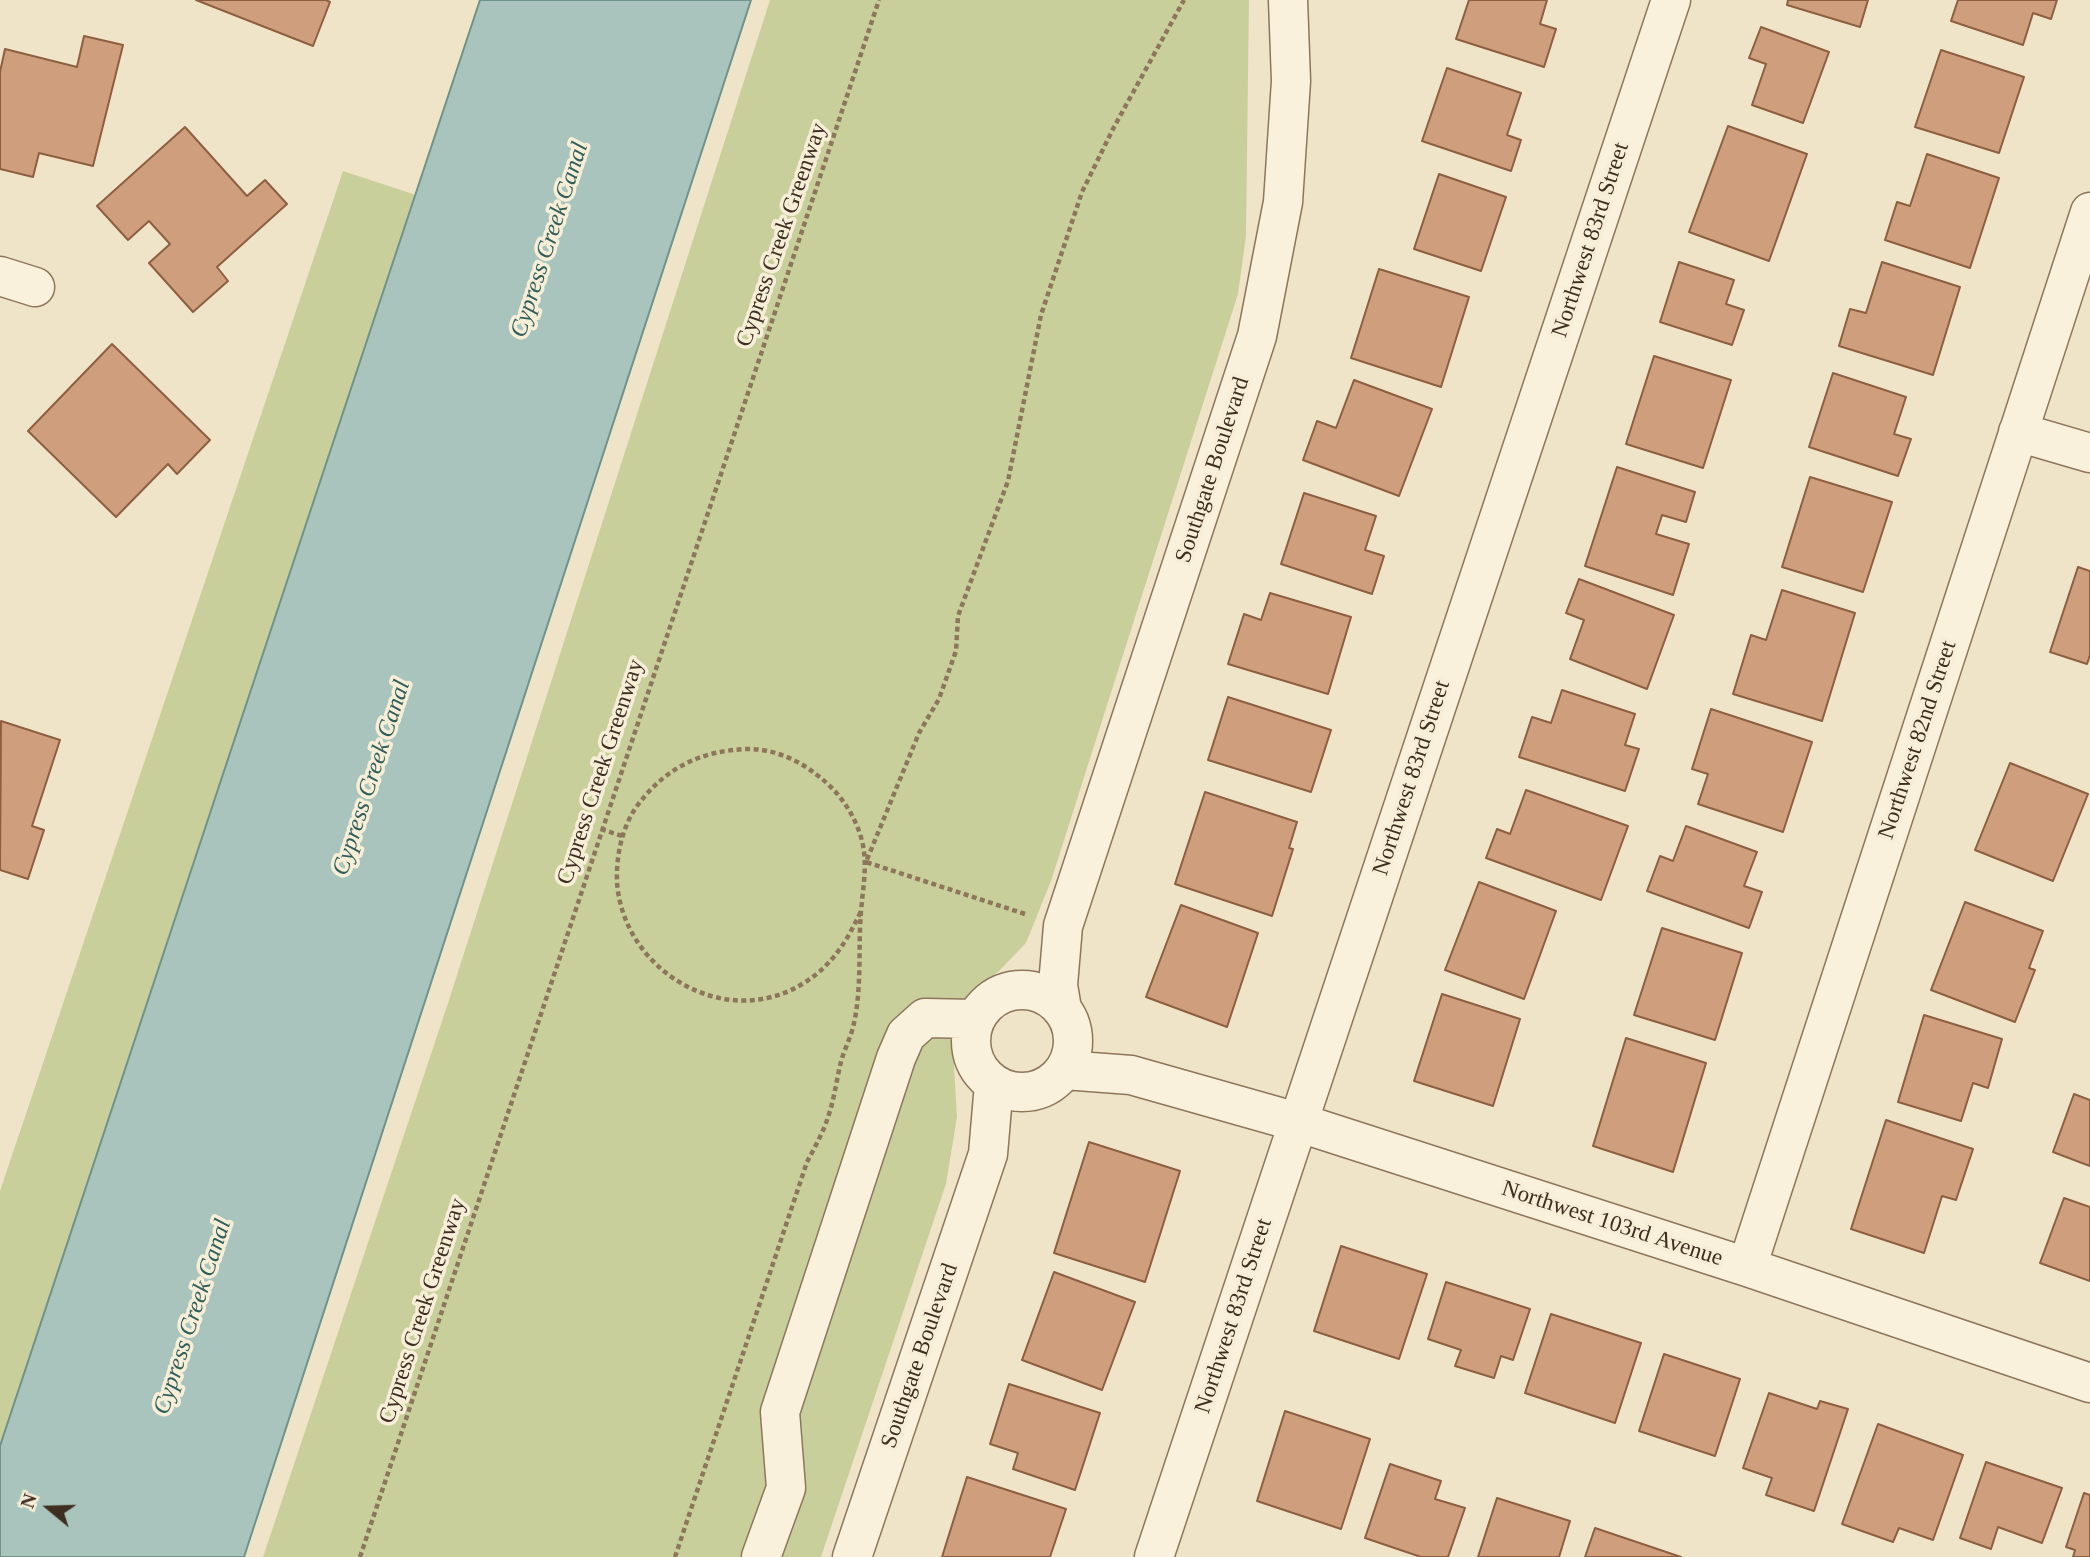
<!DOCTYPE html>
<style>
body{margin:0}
#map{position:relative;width:2090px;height:1557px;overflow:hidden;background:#f0e4c8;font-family:Georgia,serif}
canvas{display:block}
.north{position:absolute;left:14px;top:1473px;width:70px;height:70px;-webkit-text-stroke:5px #f7eed8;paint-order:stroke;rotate:289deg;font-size:19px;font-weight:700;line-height:28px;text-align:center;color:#3d2e20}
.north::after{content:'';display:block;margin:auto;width:24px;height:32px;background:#3d2e20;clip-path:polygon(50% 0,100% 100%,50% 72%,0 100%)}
</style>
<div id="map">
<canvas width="2090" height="1557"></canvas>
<div class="north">N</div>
</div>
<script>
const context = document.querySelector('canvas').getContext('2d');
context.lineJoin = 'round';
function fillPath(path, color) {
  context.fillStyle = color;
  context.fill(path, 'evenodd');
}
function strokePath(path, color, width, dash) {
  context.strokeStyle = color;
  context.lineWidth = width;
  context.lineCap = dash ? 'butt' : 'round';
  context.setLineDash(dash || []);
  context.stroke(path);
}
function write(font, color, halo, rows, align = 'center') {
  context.font = font + ' Georgia,serif';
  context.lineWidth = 7;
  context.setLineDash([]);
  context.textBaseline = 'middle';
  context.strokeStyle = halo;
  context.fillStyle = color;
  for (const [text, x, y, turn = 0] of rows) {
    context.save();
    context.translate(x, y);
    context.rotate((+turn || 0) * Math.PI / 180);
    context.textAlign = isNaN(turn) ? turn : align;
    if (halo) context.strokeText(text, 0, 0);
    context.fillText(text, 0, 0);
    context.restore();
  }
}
const green = new Path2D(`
 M770,0H1249L1246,236L1238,294L1051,881L1026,943L999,971L968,995L953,1049L957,1117L946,1184L821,1557H263L448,1003Z
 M343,171L416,195L0,1446V1191Z`);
const water = new Path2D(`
 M480,0H751L244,1557H0V1446Z`);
const building = new Path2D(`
 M196,0H326L330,2L313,46Z
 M1469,0H1547L1540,24L1556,29L1544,67L1456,39Z
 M1788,0H1868L1860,27L1787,5Z
 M1958,0H2057L2051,19L2033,13L2023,45L1951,21Z
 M1761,27L1829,52L1803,123L1752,105L1766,64L1749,58Z
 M84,36L123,45L93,166L39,153L33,177L0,169V72L5,49L77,67Z
 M1941,50L2024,77L1999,153L1915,127Z
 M1447,68L1521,93L1507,135L1521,140L1511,171L1422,141Z
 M1728,126L1807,154L1769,261L1689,232Z
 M185,127L247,196L265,180L287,204L217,267L228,281L193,312L149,263L170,244L149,221L128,240L97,206Z
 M1927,154L1999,178L1970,268L1885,240L1897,202L1910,206Z
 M1439,174L1506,197L1481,271L1414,249Z
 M1679,262L1734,280L1726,304L1744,310L1732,345L1660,322Z
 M1882,262L1960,287L1933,375L1839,346L1850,309L1866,313Z
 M1379,269L1469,297L1441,387L1351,358Z
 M112,344L210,440L177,474L168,464L116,517L28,431Z
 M1654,356L1731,380L1703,468L1626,444Z
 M1833,373L1906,397L1894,434L1911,439L1898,476L1809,447Z
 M1354,380L1432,409L1399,496L1303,460L1317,421L1336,428Z
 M1617,467L1695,492L1686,522L1662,515L1656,534L1689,544L1673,595L1585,566Z
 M1810,477L1892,502L1863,592L1782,567Z
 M1304,493L1376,516L1365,550L1384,556L1372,594L1281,564Z
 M2078,567L2090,571V655L2087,664L2050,652Z
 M1579,579L1674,615L1647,689L1570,659L1584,620L1566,613Z
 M1782,590L1855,613L1822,721L1733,694L1751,635L1766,640Z
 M1270,593L1351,617L1328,694L1228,664L1244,614L1261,620Z
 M1562,690L1635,714L1625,745L1639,749L1625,791L1519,757L1532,717L1551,723Z
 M1228,697L1331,730L1311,792L1208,760Z
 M1711,709L1812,742L1783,832L1698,804L1708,774L1692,769Z
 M1,721L60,740L32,826L44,830L28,879L0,870Z
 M2010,763L2088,794L2053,881L1975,850Z
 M1526,790L1628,826L1601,900L1486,858L1497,829L1510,834Z
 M1205,792L1297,822L1289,848L1293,849L1272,916L1175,884Z
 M1686,826L1757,852L1744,886L1762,892L1749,928L1647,891L1660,856L1673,861Z
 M1479,882L1556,911L1524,999L1445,970Z
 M1965,902L2043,931L2029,968L2035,970L2015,1022L1931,990Z
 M1181,905L1258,933L1227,1027L1146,997Z
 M1662,928L1742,953L1715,1040L1634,1015Z
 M1442,994L1520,1019L1493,1106L1414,1081Z
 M1924,1015L2002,1039L1988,1088L1973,1083L1961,1121L1898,1102Z
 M1626,1038L1706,1063L1673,1172L1593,1146Z
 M2074,1094L2090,1100V1166L2053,1152Z
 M1886,1120L1973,1149L1956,1200L1942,1196L1924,1253L1851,1229Z
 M1089,1142L1180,1171L1145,1282L1054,1253Z
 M2064,1198L2090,1207V1281L2040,1263Z
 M1341,1246L1427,1274L1399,1359L1314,1331Z
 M1054,1272L1135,1302L1102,1390L1022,1360Z
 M1446,1282L1530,1309L1513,1360L1501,1356L1494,1378L1455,1366L1461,1350L1428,1339Z
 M1551,1314L1641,1343L1615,1423L1525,1393Z
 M1664,1354L1740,1379L1715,1456L1639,1431Z
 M1009,1384L1100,1413L1075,1490L1013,1469L1018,1453L990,1444Z
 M1769,1393L1817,1409L1820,1401L1848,1409L1814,1511L1766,1495L1772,1478L1743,1468Z
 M1285,1411L1370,1439L1341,1529L1257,1501Z
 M1878,1424L1963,1455L1933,1540L1899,1528L1893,1542L1842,1524Z
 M1986,1462L2062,1488L2042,1543L1998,1527L1991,1549L1960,1538Z
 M1390,1464L1441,1481L1435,1499L1465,1508L1448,1557H1421L1365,1538Z
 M967,1477L1066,1509L1050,1557H942Z
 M2084,1493L2090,1495V1557H2073L2075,1550L2066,1547Z
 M1497,1498L1570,1521L1559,1557H1478Z
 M1595,1528L1681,1557H1585Z`);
const path = new Path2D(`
 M601,829L622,836
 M1025,914L866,862L919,733L939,699L956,651L958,616L1008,481L1041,315L1082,192L1114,127L1184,0
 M360,1557L879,0
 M675,1557L807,1162C815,1147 824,1131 829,1114C835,1096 837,1076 842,1058C846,1046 852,1034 854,1023C862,986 858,948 861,912C863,884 869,861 860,834C852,810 837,790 817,775C799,760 773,749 749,749C701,750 665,768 637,806C622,827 616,856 617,882C623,972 728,1034 807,981C834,963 848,939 861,911`);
const minor = new Path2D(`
 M0,276L35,287
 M2018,432L2090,453
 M971 1041a51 51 0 1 1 102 0a51 51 0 1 1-102 0Z
 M1062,1009L1058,985L1063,926L1257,336L1283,202L1291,81L1288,0
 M1064,1070L1131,1075L1297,1122L1747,1267L2090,1383
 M1747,1267L2090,212
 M761,1557L786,1488L780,1412L896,1058L906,1035L925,1018L975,1019
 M852,1557L988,1154L994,1084
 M1154,1557L1671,0`);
const streetNames = [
 ["Cypress Creek Greenway",782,235,-71],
 ["Northwest 83rd Street",1591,240,-72],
 ["Southgate Boulevard",1213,470,-72],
 ["Northwest 82nd Street",1918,740,-72],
 ["Cypress Creek Greenway",601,772,-72],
 ["Northwest 83rd Street",1412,778,-72],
 ["Northwest 103rd Avenue",1612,1224,18],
 ["Cypress Creek Greenway",423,1311,-72],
 ["Northwest 83rd Street",1234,1316,-72],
 ["Southgate Boulevard",920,1356,-71]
];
const waterNames = [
 ["Cypress Creek Canal",550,240,-72],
 ["Cypress Creek Canal",372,778,-72],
 ["Cypress Creek Canal",193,1317,-72]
];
fillPath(green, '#c9cf9b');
fillPath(water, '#a9c4bc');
strokePath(water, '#6f938a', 2);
fillPath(building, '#cf9f7d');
strokePath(building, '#8d5f41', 2);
strokePath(minor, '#8d765c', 41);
strokePath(path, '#8d765c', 4.5, [5, 3.5]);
strokePath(minor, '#faf1dc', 38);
write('23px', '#3d2e20', '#f7eed8', streetNames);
write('italic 24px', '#2f5d5a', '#f7eed8', waterNames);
</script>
